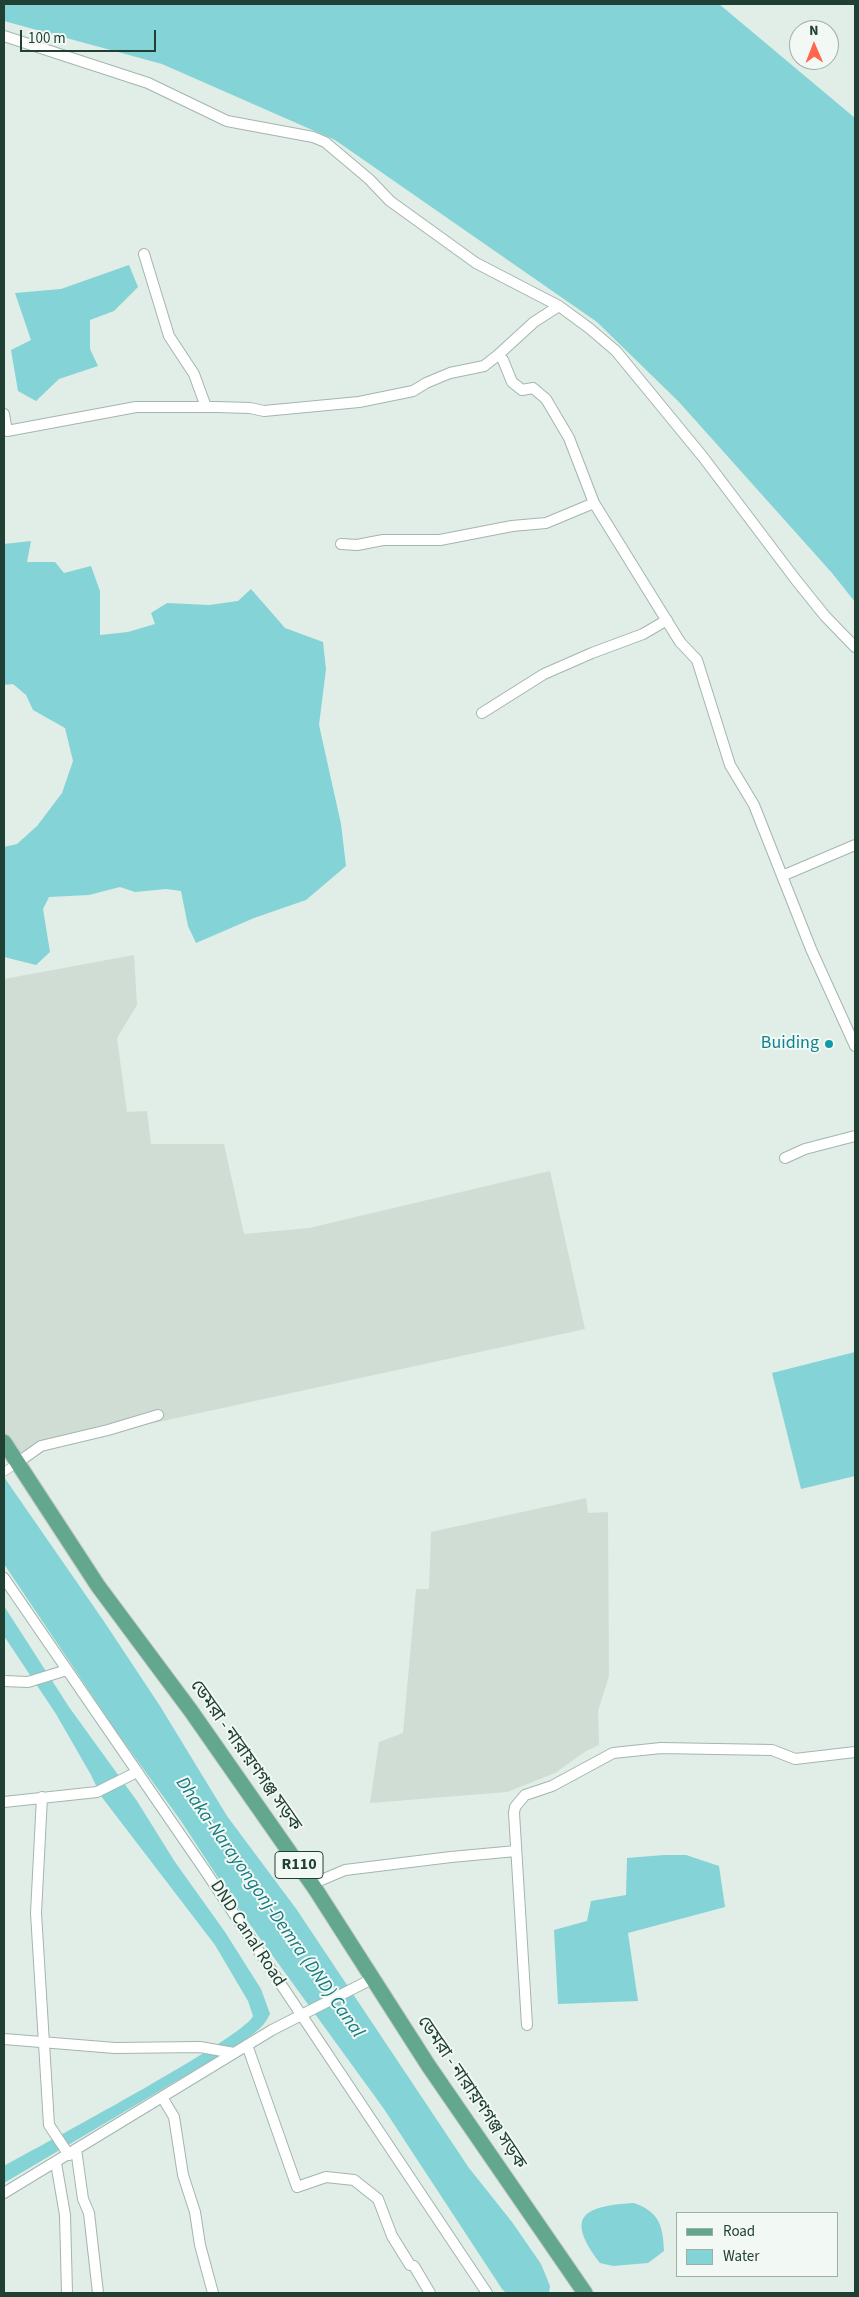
<!DOCTYPE html>
<meta charset="utf-8">
<style>
body{margin:0}
#map{position:relative;width:859px;height:2297px;overflow:hidden;background:#e1ede7;font-family:"Source Sans 3",sans-serif}
canvas{display:block}
.frame{position:absolute;inset:0;border:5px solid #204034;pointer-events:none}
.legend{position:absolute;left:676px;top:2212px;width:162px;height:65px;box-sizing:border-box;background:#f2f9f5;border:1px solid #9eafa8;margin:0;padding:6px 9px;list-style:none;font-size:15px;color:#204034}
.legend li{display:flex;align-items:center;gap:10px;height:25px}
.legend b{width:25px;border:1px solid #9eafa8}
.north{position:absolute;left:789px;top:20px;width:50px;height:50px;box-sizing:border-box;background:#f2f9f5;border:1px solid #9eafa8;border-radius:50%;rotate:359deg;font-size:14px;font-weight:700;line-height:20px;text-align:center;color:#204034}
.north::after{content:'';display:block;margin:auto;width:18px;height:22px;background:#fe674e;clip-path:polygon(50% 0,100% 100%,50% 72%,0 100%)}
.scale{position:absolute;left:20px;top:30px;width:136px;height:22px;box-sizing:border-box;border:2px solid #204034;border-top:0;padding-left:6px;font-size:15px;line-height:18px;white-space:nowrap;color:#204034;-webkit-text-stroke:4px #f2f9f5;paint-order:stroke}
</style>
<div id="map">
<canvas width="859" height="2297"></canvas>
<div class="frame"></div>
<ul class="legend">
<li><b style="height:6px;background:#62a78e"></b>Road</li>
<li><b style="height:14px;background:#84d3d7"></b>Water</li>
</ul>
<div class="north">N</div>
<div class="scale">100 m</div>
</div>
<script>
const context = document.querySelector('canvas').getContext('2d');
context.lineJoin = 'round';
function fillPath(path, color) {
  context.fillStyle = color;
  context.fill(path, 'evenodd');
}
function strokePath(path, color, width, dash) {
  context.strokeStyle = color;
  context.lineWidth = width;
  context.lineCap = dash ? 'butt' : 'round';
  context.setLineDash(dash || []);
  context.stroke(path);
}
function write(font, color, halo, rows, align = 'center') {
  context.font = font + ' "Source Sans 3","Noto Sans Bengali",sans-serif';
  context.lineWidth = 4;
  context.setLineDash([]);
  context.textBaseline = 'middle';
  context.strokeStyle = halo;
  context.fillStyle = color;
  for (const [text, x, y, turn = 0] of rows) {
    context.save();
    context.translate(x, y);
    context.rotate((+turn || 0) * Math.PI / 180);
    context.textAlign = isNaN(turn) ? turn : align;
    if (halo) context.strokeText(text, 0, 0);
    context.fillText(text, 0, 0);
    context.restore();
  }
}
const built = new Path2D(`
 M134,955L137,1005L117,1038L127,1112L147,1111L151,1144H224L244,1234L309,1228L550,1171L585,1329L16,1453L4,1435V979Z
 M586,1498L588,1513L608,1512L609,1676L598,1711L599,1745L586,1751L555,1773L507,1792L370,1803L379,1742L403,1733L416,1589H429L431,1532Z`);
const water = new Path2D(`
 M4,4H719L855,118V602L832,573L679,402L597,322L335,140L162,64L4,21Z
 M129,265L138,287L114,311L90,320V349L98,366L59,379L36,401L18,391L11,350L31,340L15,293L61,289Z
 M31,541L27,562H55L64,573L91,566L100,591V635L128,632L155,624L151,613L167,603L209,605L238,601L251,589L285,628L323,642L326,669L319,725L341,824L346,866L306,900L254,918L196,943L188,926L181,891L166,889L135,892L120,887L89,895L49,897L43,909L50,952L36,965L4,957V847L17,844L37,826L62,793L73,761L65,728L33,710L26,695L13,684L4,685V544Z
 M855,1352V1476L801,1489L772,1373Z
 M4,1477L103,1620L160,1706L227,1816L297,1910L469,2168L512,2222L541,2264L550,2286L549,2293H506L502,2289L384,2109L238,1908L181,1821L116,1731L4,1564Z
 M4,1606L69,1707L137,1801L175,1862L225,1932L261,1989L270,2014C263,2030 247,2038 232,2048L4,2183V2166C38,2147 245,2037 253,2016L248,2001L215,1945L101,1796L91,1775L56,1714L4,1636Z
 M664,1855H686L719,1866L725,1907L628,1933L638,2001L558,2004L554,1930L587,1921L591,1901L626,1895L627,1858Z
 M634,2203C659,2212 663,2225 664,2251L648,2263L613,2266L600,2263C565,2217 582,2206 634,2203Z`);
const pedestrian = new Path2D(`
 M4,1472L17,1463`);
const minor = new Path2D(`
 M4,36L148,83L227,121L313,137L325,142L369,179L390,201L476,263L559,306L589,328L616,351L703,457L796,580L825,616L855,647
 M144,254L169,336L194,374L206,407
 M498,355L534,322L559,306
 M4,414L7,431L136,407H217L250,408L264,411L359,402L413,391L426,383L450,373L484,366L498,355L503,360L512,382L522,390L533,388L546,399L569,438L594,503L680,642L697,660L730,765L754,805L811,949L855,1046
 M341,544L357,545L383,540H440L512,526L546,523L594,503
 M482,713L544,674L592,653L643,634L667,620
 M782,876L855,845
 M785,1158L805,1149L855,1136
 M17,1463L41,1446L108,1430L158,1415
 M4,1578L204,1869L487,2293
 M4,1681L28,1682L67,1670
 M42,1797L36,1913L49,2125L69,2155
 M4,1802L97,1792L137,1772
 M312,1884L345,1870L451,1857L516,1851
 M527,2025L514,1813L515,1807L525,1795L552,1786L613,1753L661,1748L772,1750L795,1759L855,1752
 M4,2039L115,2048L200,2047L234,2053
 M247,2045L297,2187L326,2177L354,2180L378,2199L392,2236L410,2265L414,2266L430,2293
 M162,2097L174,2117L183,2175L195,2212L200,2245L213,2293
 M76,2149L83,2199L89,2213L98,2293
 M56,2163L65,2215L67,2293
 M4,2193L272,2030L372,1979`);
const primary = new Path2D(`
 M4,1442L98,1586L191,1711L316,1890L428,2065L585,2293`);
const markers = [
 [829,1044,5,"#0f9aa8"]
];
const shields = [
 [299,1865,48]
];
const shieldNames = [
 ["R110",299,1865]
];
const cultureNames = [
 ["Buiding",819,1044]
];
const streetNames = [
 ["ডেমরা - নারায়ণগঞ্জ সড়ক",245,1756,55],
 ["DND Canal Road",247,1934,57],
 ["ডেমরা - নারায়ণগঞ্জ সড়ক",471,2093,56]
];
const waterNames = [
 ["Dhaka-Narayongonj-Demra (DND) Canal",269,1908,55]
];
fillPath(built, '#cfddd5');
fillPath(water, '#84d3d7');
strokePath(pedestrian, '#a3b6ae', 9);
strokePath(minor, '#a3b6ae', 12);
strokePath(primary, '#c1cac6', 17);
strokePath(pedestrian, '#fff', 8);
strokePath(minor, '#fff', 10);
strokePath(primary, '#62a78e', 15);
for (const [x, y, r, color] of markers) {
  const dot = new Path2D();
  dot.arc(x, y, r, 0, 2 * Math.PI);
  context.fillStyle = color;
  context.fill(dot);
  strokePath(dot, '#f2f9f5', 2);
}
for (const [x, y, w] of shields) {
  const box = new Path2D();
  box.roundRect(x - w / 2, y - 13.5, w, 27, 4);
  context.fillStyle = '#f2f9f5';
  context.fill(box);
  strokePath(box, '#204034', 1);
}
write('bold 16px', '#204034', null, shieldNames);
write('18px', '#0d838f', '#f2f9f5', cultureNames, 'right');
write('18px', '#204034', '#f2f9f5', streetNames);
write('italic 19px', '#147b81', '#f2f9f5', waterNames);
</script>
